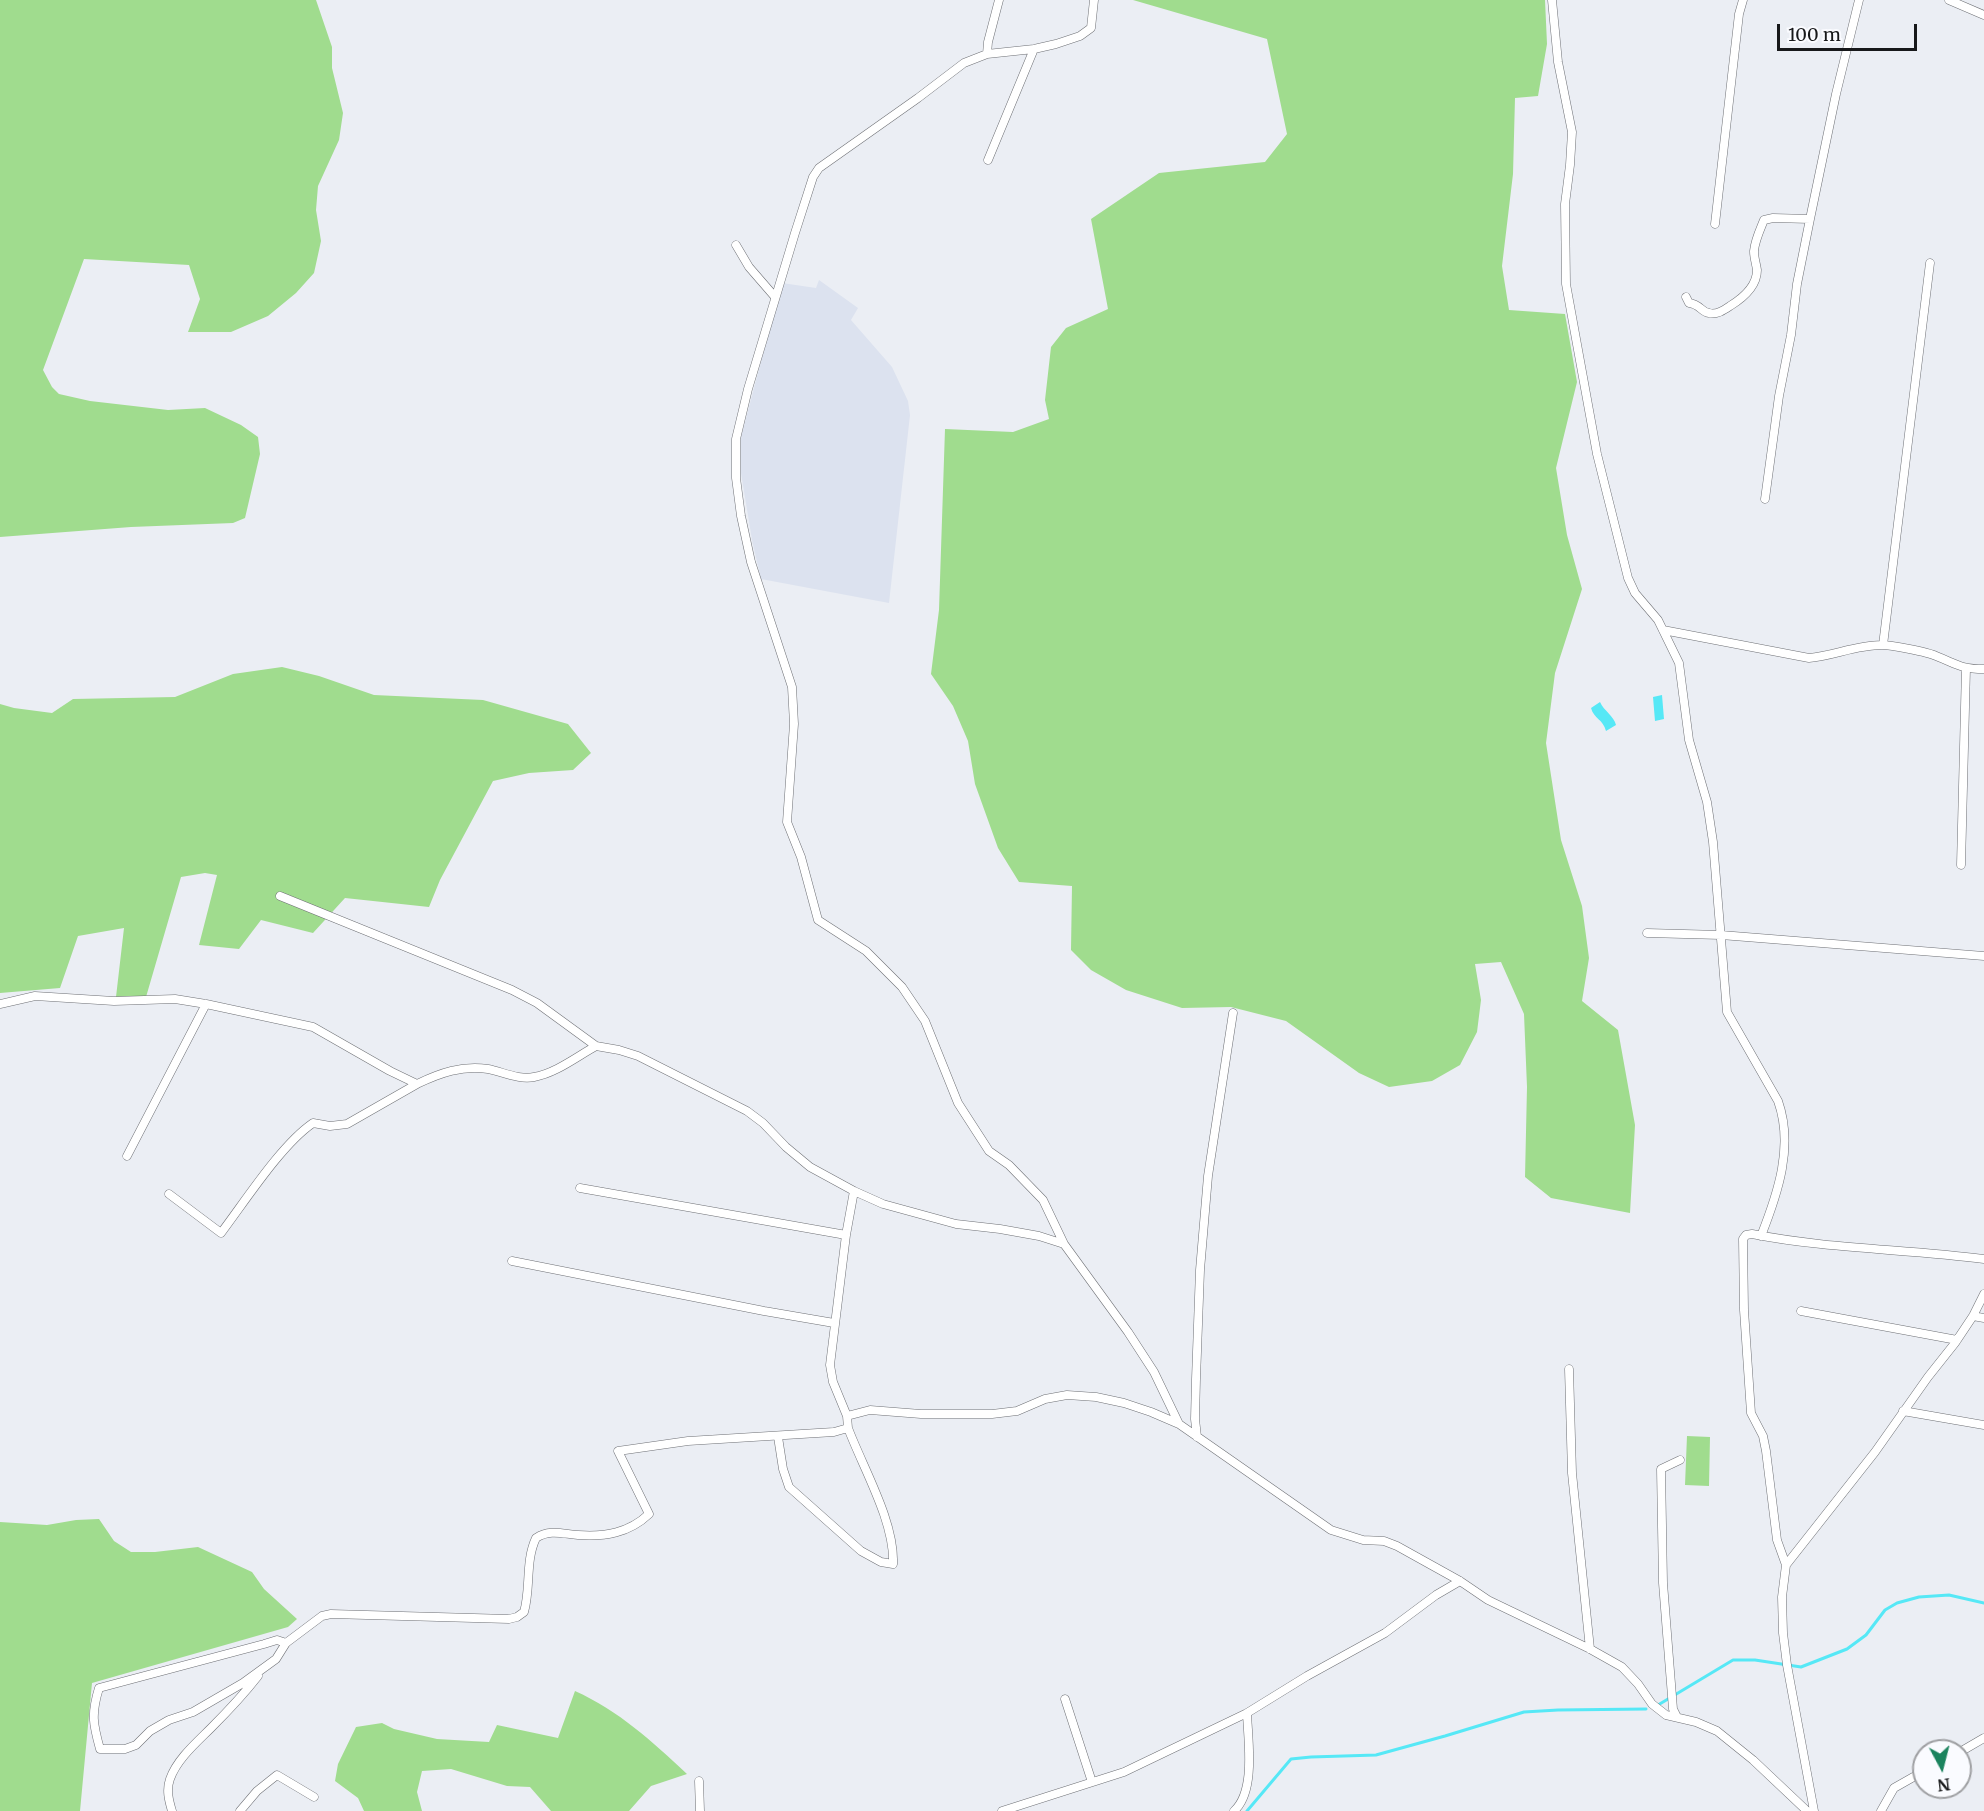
<!DOCTYPE html>
<style>
body{margin:0}
#map{position:relative;width:1984px;height:1811px;overflow:hidden;background:#ebeef4;font-family:Merriweather,serif}
canvas{display:block}
.north{position:absolute;left:1912px;top:1739px;width:60px;height:60px;box-sizing:border-box;background:#fafbff;border:2px solid #9fa0a3;border-radius:50%;rotate:173deg;font-size:16px;font-weight:700;line-height:24px;text-align:center;color:#17181a}
.north::after{content:'';display:block;margin:auto;width:21px;height:27px;background:#1b835e;clip-path:polygon(50% 0,100% 100%,50% 72%,0 100%)}
.scale{position:absolute;left:1777px;top:24px;width:140px;height:27px;box-sizing:border-box;border:3px solid #17181a;border-top:0;padding-left:8px;font-size:18px;line-height:21px;white-space:nowrap;color:#17181a;-webkit-text-stroke:4px #fafbff;paint-order:stroke}
</style>
<div id="map">
<canvas width="1984" height="1811"></canvas>
<div class="north">N</div>
<div class="scale">100 m</div>
</div>
<script>
const context = document.querySelector('canvas').getContext('2d');
context.lineJoin = 'round';
function fillPath(path, color) {
  context.fillStyle = color;
  context.fill(path, 'evenodd');
}
function strokePath(path, color, width, dash) {
  context.strokeStyle = color;
  context.lineWidth = width;
  context.lineCap = dash ? 'butt' : 'round';
  context.setLineDash(dash || []);
  context.stroke(path);
}
const built = new Path2D(`
 M819,280L858,308L851,320L892,367L908,401L910,415L889,603L761,579L752,540L741,473V437L782,283L816,288Z`);
const green = new Path2D(`
 M0,0H316L332,47V68L343,113L339,140L318,186L316,210L321,241L314,273L296,293L268,316L231,332H188L200,299L189,265L84,259L43,370L52,387L59,394L90,401L168,410L205,408L241,425L258,437L260,454L245,518L233,523L131,527L0,537Z
 M1133,0H1545L1547,44L1538,96L1515,98L1513,174L1502,266L1509,310L1565,314L1577,382L1556,468L1567,535L1582,589L1555,673L1546,743L1561,840L1582,906L1589,958L1582,1001L1618,1030L1635,1125L1630,1213L1551,1198L1525,1177L1527,1087L1524,1014L1501,962L1475,964L1481,1000L1477,1032L1460,1065L1432,1081L1389,1087L1359,1073L1286,1021L1231,1007L1182,1008L1126,990L1091,970L1071,950L1072,886L1019,882L998,848L975,784L968,741L953,706L931,674L939,610L945,429L1013,432L1049,419L1045,400L1051,347L1066,328L1108,309L1091,219L1159,173L1265,162L1287,134L1267,39Z
 M282,667L319,676L374,695L483,700L568,724L591,753L573,770L529,773L493,781L440,880L429,907L345,898L313,933L261,920L239,949L199,945L217,875L205,873L181,877L146,997H116L124,928L78,936L60,988L0,993V704L14,708L52,713L73,699L175,697L233,674Z
 M1687,1436L1710,1437L1709,1486L1685,1485Z
 M99,1519L114,1541L131,1552H155L198,1547L252,1572L264,1589L297,1619L288,1627L92,1683L80,1811H0V1522L47,1525L76,1520Z
 M575,1691C619,1711 652,1741 687,1774L651,1786L629,1811H551L530,1787L507,1786L451,1769L422,1771L417,1792L422,1811H364L358,1798L335,1781L338,1764L356,1727L382,1723L394,1729L437,1739L489,1742L497,1725L558,1738Z`);
const water = new Path2D(`
 M1662,695L1664,719L1655,721L1653,697Z
 M1600,702C1604,711 1614,716 1616,725L1606,731C1603,719 1594,719 1591,708Z`);
const stream = new Path2D(`
 M1658,1705L1733,1660H1755L1801,1667L1847,1649L1866,1635L1885,1610L1897,1603L1919,1597L1949,1595L1984,1603
 M1247,1811L1291,1759L1311,1757L1376,1755L1445,1736L1524,1712L1558,1710L1646,1709`);
const minor = new Path2D(`
 M1552,0L1558,62L1572,132L1570,165L1565,204L1566,284L1597,454L1628,578L1635,593L1658,620L1679,663L1689,740L1707,802L1713,842L1727,1012L1778,1101C1794,1146 1778,1193 1761,1236
 M1949,0L1984,15
 M987,54L988,42L999,0
 M988,160L1034,49
 M1715,224L1739,14L1743,0
 M736,245L749,267L775,297
 M1686,297L1689,303C1700,304 1701,312 1709,313C1717,315 1724,310 1730,306C1743,298 1757,286 1757,270C1756,263 1754,258 1754,251C1755,240 1760,230 1764,220L1773,218L1810,219
 M1765,499L1779,396L1791,335L1797,284L1810,219L1836,94L1859,0
 M1663,630L1809,658C1833,656 1856,645 1882,645C1891,645 1928,652 1936,656C1957,664 1960,669 1984,669
 M1883,645L1930,263
 M1961,865L1966,668
 M280,896L512,990L537,1003L596,1046
 M1647,933L1721,935L1984,956
 M0,1004L35,996L114,1001L175,999L206,1004L313,1027L390,1071L417,1084C440,1073 462,1065 488,1069C503,1072 519,1080 534,1077C556,1073 576,1057 596,1046L619,1050L638,1056L747,1111L763,1123L786,1147L810,1167L854,1191L883,1204L956,1224L1000,1229L1039,1236L1064,1244L1128,1332L1154,1372L1179,1424
 M127,1156L206,1004
 M580,1188L846,1235
 M169,1194L221,1233C246,1200 281,1145 313,1123L330,1126L347,1124L417,1084
 M1064,1244L1043,1200L1009,1165L989,1151L958,1103L925,1021L902,987L866,951L818,920L801,857L787,822L794,724L792,687L751,562L741,516L736,478V439L748,389L795,233L813,177L819,168L918,98L964,63L987,54L1034,49L1056,44L1080,36L1091,28L1094,0
 M512,1261L764,1311L834,1323
 M1801,1311L1957,1340
 M1973,1316L1984,1318
 M1569,1369L1572,1473L1590,1649
 M1903,1411L1984,1425
 M847,1416L833,1382L830,1365L846,1235L854,1191
 M778,1437L783,1469L789,1487L861,1551L881,1562L893,1564C895,1522 863,1468 848,1428
 M1197,1437L1195,1419L1196,1379L1200,1270L1208,1176L1233,1013
 M1786,1565L1875,1452L1928,1377L1955,1343L1973,1316L1984,1294
 M286,1643L277,1640L264,1644L99,1688C91,1714 93,1724 100,1749H125L136,1745L150,1731L169,1720L193,1712L243,1683L276,1659L286,1643L322,1616L331,1614L509,1619L517,1617L524,1612C531,1588 525,1561 536,1538C550,1529 563,1534 578,1535C605,1537 629,1533 649,1514L618,1451L688,1441L834,1432L848,1428L847,1416L870,1410L921,1414H992L1017,1411L1045,1399L1067,1395L1096,1397L1124,1403L1151,1412L1179,1424L1331,1530L1363,1540L1384,1541L1397,1546L1460,1581L1488,1600L1590,1649L1622,1667L1638,1684L1652,1704L1666,1715L1696,1722L1717,1731L1753,1760L1807,1811
 M1065,1699L1092,1782
 M1677,1717L1673,1709L1663,1583L1661,1469L1680,1460
 M1960,1752L1984,1738
 M699,1781L700,1811
 M172,1811C169,1801 166,1790 170,1779C177,1759 197,1742 211,1728C228,1711 244,1694 258,1676
 M240,1811L257,1791L277,1775L314,1797
 M1002,1811L1124,1772L1247,1713L1307,1676L1385,1633L1436,1595L1460,1581
 M1234,1811C1256,1791 1248,1741 1247,1713
 M1814,1811L1787,1665L1783,1633L1782,1597L1786,1565L1777,1540L1766,1451L1763,1436L1751,1413L1744,1310L1743,1239L1746,1235L1752,1234C1828,1249 1907,1249 1984,1259
 M1881,1811L1894,1788L1924,1771`);
fillPath(built, '#dce2ef');
fillPath(green, '#a0dc8e');
fillPath(water, '#56e8f6');
strokePath(stream, '#56e8f6', 3);
strokePath(minor, '#6e7075', 9);
strokePath(minor, '#fff', 8);
</script>
